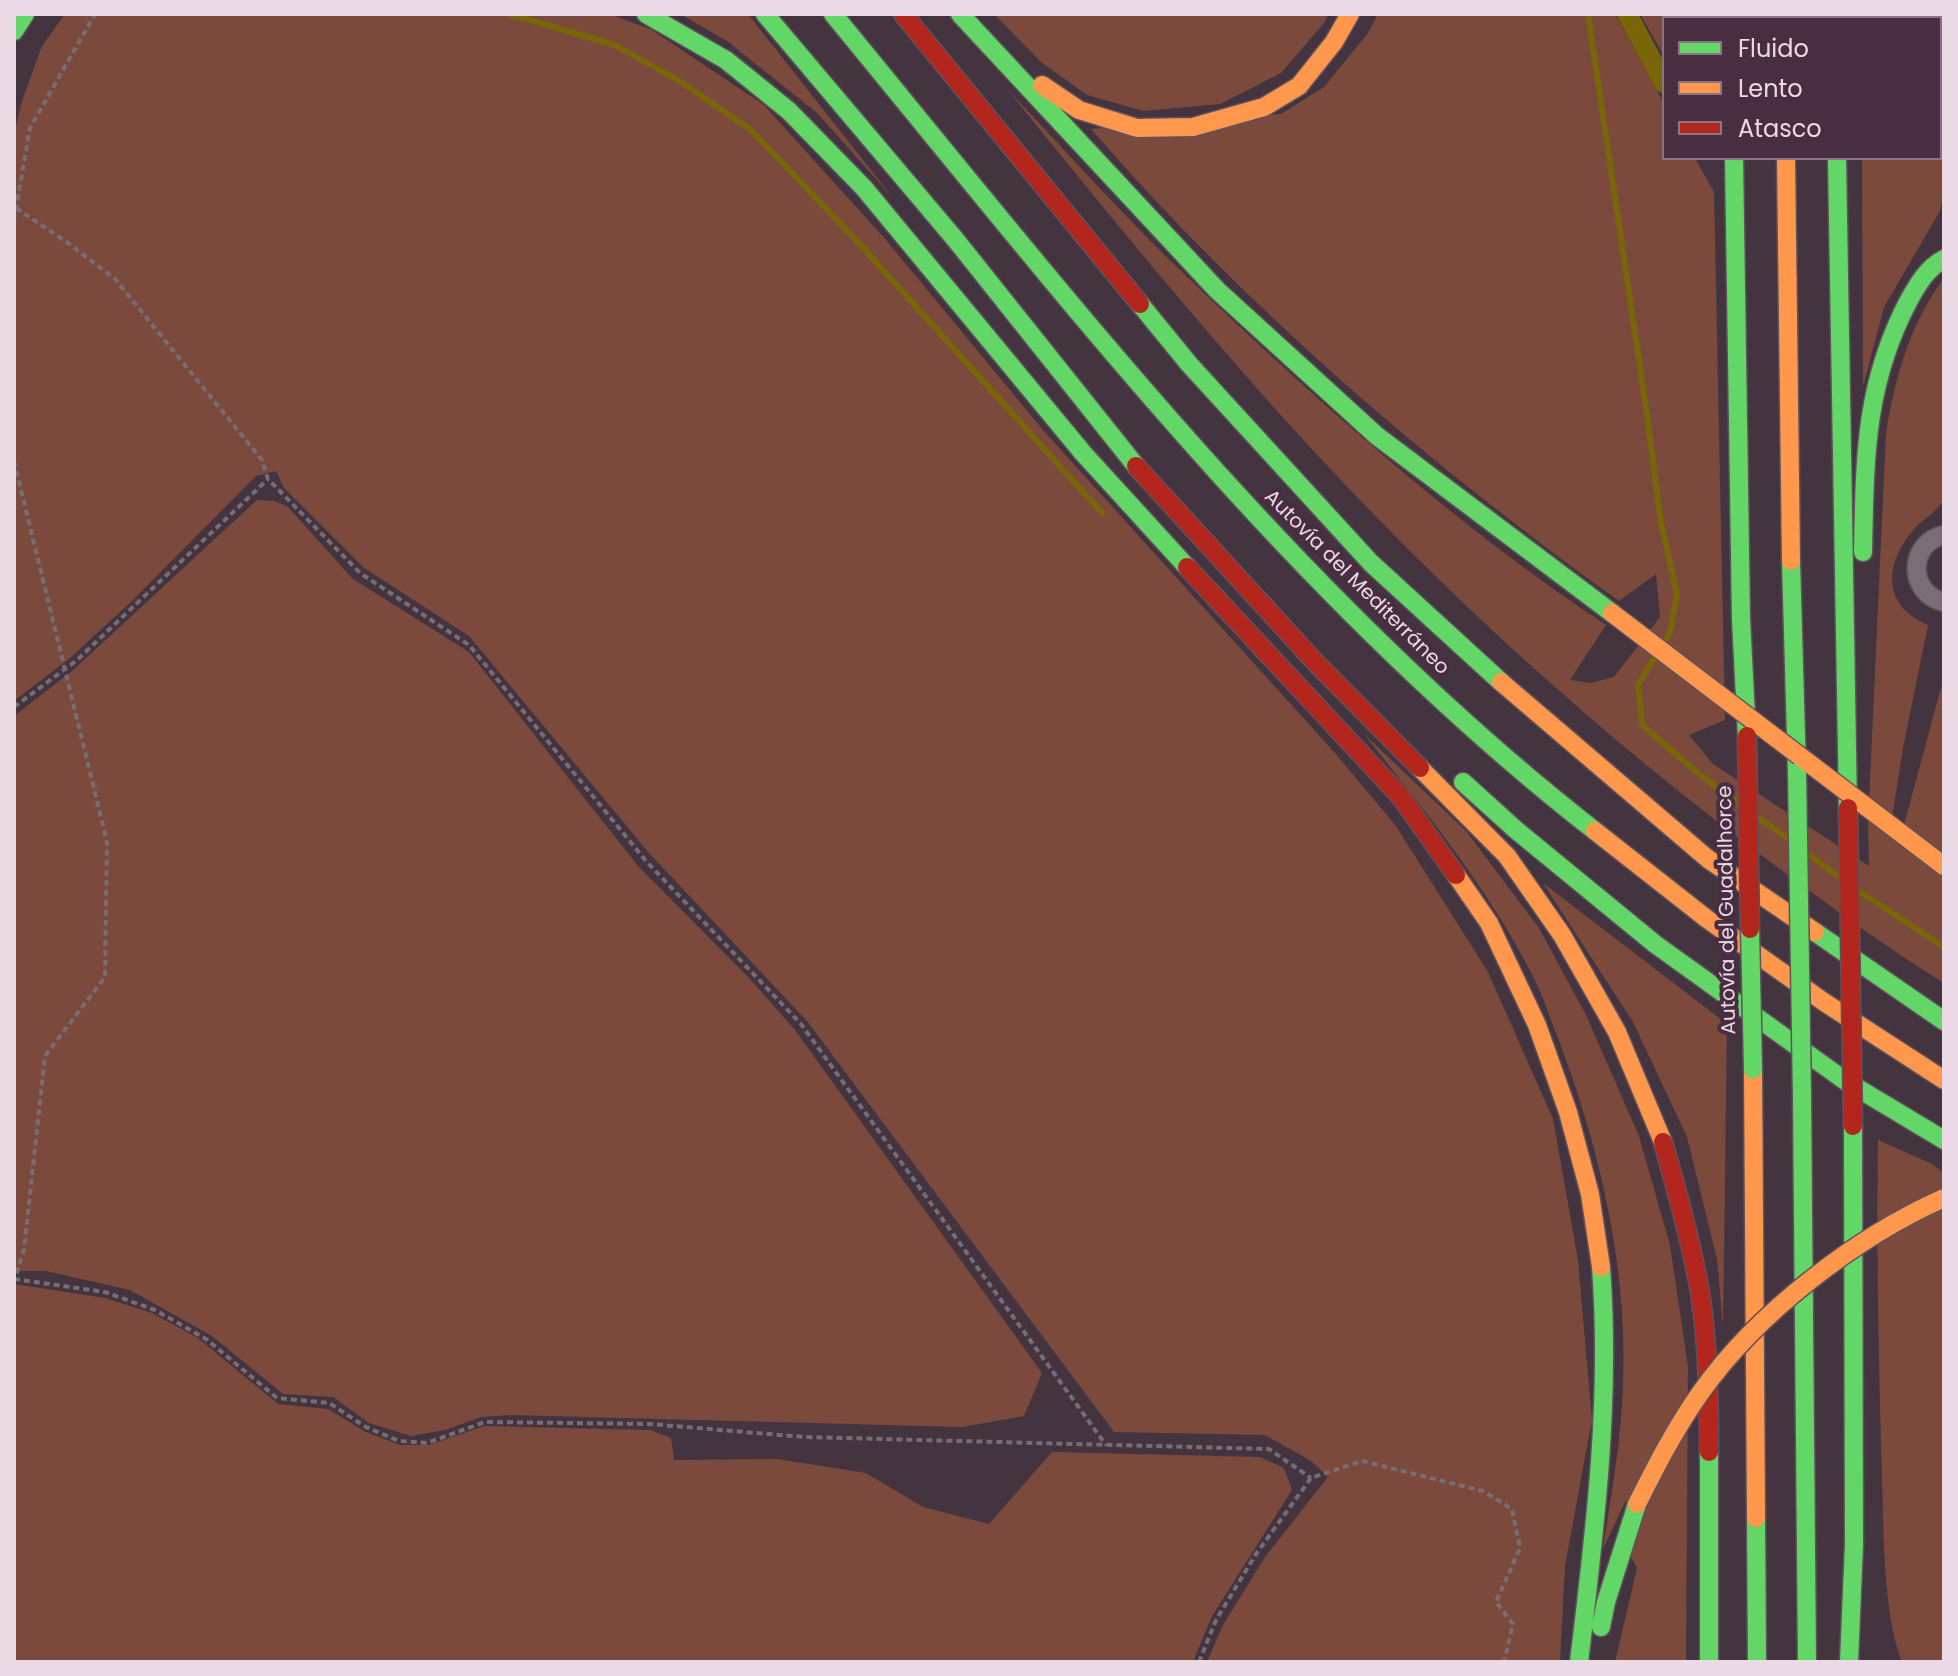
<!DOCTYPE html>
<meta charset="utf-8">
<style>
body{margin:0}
#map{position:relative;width:1958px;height:1676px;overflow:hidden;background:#43343f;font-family:Poppins,sans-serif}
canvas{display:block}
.frame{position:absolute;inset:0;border:16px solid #ebdae6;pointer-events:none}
.legend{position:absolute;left:1662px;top:16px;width:280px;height:144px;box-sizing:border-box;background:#492e42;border:2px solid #8a7384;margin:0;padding:10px 14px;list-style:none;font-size:24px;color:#ebdae6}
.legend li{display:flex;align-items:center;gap:16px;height:40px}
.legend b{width:40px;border:2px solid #8a7384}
</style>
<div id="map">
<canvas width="1958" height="1676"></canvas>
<div class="frame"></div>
<ul class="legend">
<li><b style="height:10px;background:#63d668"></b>Fluido</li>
<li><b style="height:10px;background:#ff974d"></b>Lento</li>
<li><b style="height:10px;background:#b3261e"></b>Atasco</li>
</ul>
</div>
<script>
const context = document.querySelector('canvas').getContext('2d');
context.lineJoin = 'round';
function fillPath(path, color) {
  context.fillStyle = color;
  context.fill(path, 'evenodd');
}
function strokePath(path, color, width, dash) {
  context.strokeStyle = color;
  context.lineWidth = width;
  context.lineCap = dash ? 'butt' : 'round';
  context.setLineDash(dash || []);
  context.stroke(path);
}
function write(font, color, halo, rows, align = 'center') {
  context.font = font + ' Poppins,sans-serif';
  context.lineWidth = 8;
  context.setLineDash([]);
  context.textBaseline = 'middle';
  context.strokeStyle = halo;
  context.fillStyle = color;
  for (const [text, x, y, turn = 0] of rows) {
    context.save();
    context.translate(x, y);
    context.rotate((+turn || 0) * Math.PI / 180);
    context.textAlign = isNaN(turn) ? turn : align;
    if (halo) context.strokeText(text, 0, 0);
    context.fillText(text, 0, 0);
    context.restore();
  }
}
const green = new Path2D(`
 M65,14H610L652,30L764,105L886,240L1043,430L1335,753L1396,826L1488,972L1553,1119L1578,1260L1592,1420L1565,1566L1560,1662H1207L1223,1625L1265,1557L1328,1477L1311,1461L1265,1435L1114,1432L807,1021L649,853L469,636L363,567L284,488L276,471L256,476L132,601L70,658L14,701V134L22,101L42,46Z
 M680,14H748L893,198L817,113L727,41Z
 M994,14H1328L1324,23L1281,73L1220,104L1144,111L1087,95L1041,62Z
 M1378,14H1615L1664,103V158H1695L1714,192L1725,720L1689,735L1713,764L1869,866L1868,823L1886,433C1895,378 1910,323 1944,278V499C1937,512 1927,516 1917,526C1885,560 1879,604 1928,625L1903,748L1889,837L1899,843L1944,677V983C1890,950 1840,913 1788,875C1593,732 1414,567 1254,385C1169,289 1088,189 1007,89C1064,149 1119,211 1178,268C1312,397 1451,522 1606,625L1570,680L1591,683L1614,677L1660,617L1656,574L1619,601C1427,463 1246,308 1091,129L1281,114L1324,87L1368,33Z
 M1640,14H1710V18H1664V56Z
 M1861,14H1944V191L1940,211L1884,307L1863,387L1862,158H1940V18H1861Z
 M257,500L275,501L288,507L353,579L469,652L638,866L750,979L795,1030L1042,1373L1024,1416L962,1427L510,1415L481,1417L445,1430L411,1436L369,1423L333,1397L283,1394L212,1336L130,1290L46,1271H14V716L72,671Z
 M1364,734L1466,831L1539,928L1586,1015L1639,1136L1670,1245L1688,1367L1686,1662H1615L1637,1568L1631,1557L1626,1500L1603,1549C1610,1501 1619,1453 1622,1405C1631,1280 1602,1154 1558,1038C1550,1018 1543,996 1533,976C1488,888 1425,811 1364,734Z
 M1543,883L1727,1024L1723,1327L1717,1259L1687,1137L1633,1022Z
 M1878,1140L1932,1164L1944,1173V1662H1902C1883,1614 1884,1534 1882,1481C1879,1367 1876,1254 1878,1140Z
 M14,1284L105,1298L152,1313L198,1338L278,1404L328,1409L366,1432L400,1445H429L484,1426L650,1430L671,1438L674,1460L777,1459L866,1473L923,1507L989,1524L1052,1452L1260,1457L1284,1468L1292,1490L1212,1616L1193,1662H14Z`);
const stream = new Path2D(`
 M509,14L615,45L681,82L751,130L855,239L1102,513
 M1588,14L1646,408L1661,523L1677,594L1670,633L1665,641
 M1655,657L1638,685L1642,725L1699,774L1738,803
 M1760,819L1787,838
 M1808,854L1838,876
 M1860,892L1944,947`);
const canal = new Path2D(`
 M1627,14L1664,83`);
const path = new Path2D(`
 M16,208L68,243L115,279L262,460L268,479L360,573L469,645L646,861L801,1024L1106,1445
 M14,220L30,128L95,14
 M14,461L107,842L105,977L45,1056L24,1249L15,1279
 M14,707L76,661L268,479
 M14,1279L105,1292L155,1310L206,1339L277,1398L329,1403L366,1427L399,1441L427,1443L485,1422L650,1424L804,1437L1269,1449L1311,1478
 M1199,1662L1216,1620L1256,1554L1311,1478L1362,1461L1483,1491L1512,1509L1520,1548L1496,1602L1513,1624L1504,1662`);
const street = new Path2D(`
 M1944,535C1907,543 1908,594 1944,602`);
const fast = new Path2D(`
 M646,14L726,60L789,111L864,188L1083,453L1187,567
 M765,14L955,239L1136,466
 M833,14C1069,301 1300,601 1595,831
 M960,14L1217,290L1377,436L1612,613
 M1732,14V18
 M14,31L25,14
 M1734,158L1741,619L1747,736
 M1837,158L1848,808
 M1140,304L1189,364L1371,563L1501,682
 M1863,552C1865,459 1864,385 1909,300C1918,284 1927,268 1944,259
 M1791,561L1797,772
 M1463,782L1516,830L1655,944L1844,1080L1944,1140
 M1815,932L1944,1021
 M1802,1097L1807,1662
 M1709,1452V1662
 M1756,1518L1757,1662
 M1601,1627L1606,1602L1637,1504
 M1579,1662C1595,1530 1611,1400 1601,1267
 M1849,1662L1854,1544L1853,1126`);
const slow = new Path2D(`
 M1784,14L1785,18
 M1835,14V18
 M1042,85L1079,110L1137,128L1193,127L1264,107L1299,86L1334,42L1350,14
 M1786,158L1791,561
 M1501,682L1708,859L1815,932
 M1420,768L1507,856L1562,935L1617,1032L1663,1142
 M1595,831L1707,919L1824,1002L1944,1080
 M1456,875L1489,923L1537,1025L1568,1112L1590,1194L1601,1267
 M1753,1069L1756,1518`);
const jam = new Path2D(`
 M903,14L1140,304
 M1136,466L1316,663L1420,768
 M1187,567L1400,796L1456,875
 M1663,1142C1677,1191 1691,1241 1700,1292C1708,1345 1709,1399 1709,1452`);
const fastBridge = new Path2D(`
 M1797,772L1802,1097
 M1750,929L1753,1069`);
const slowBridge = new Path2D(`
 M1612,613L1944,866
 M1637,1504C1656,1466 1676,1427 1701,1392C1757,1313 1856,1237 1944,1198`);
const jamBridge = new Path2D(`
 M1747,736L1750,929
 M1848,808L1853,1126`);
const streetNames = [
 ["Autovía del Mediterráneo",1356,583,45],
 ["Autovía del Guadalhorce",1728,910,-91]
];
fillPath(green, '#7b4a3d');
strokePath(stream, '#786609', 6);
strokePath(canal, '#786609', 20);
strokePath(street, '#5f525c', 21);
strokePath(fast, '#5f525c', 21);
strokePath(slow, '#5f525c', 21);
strokePath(jam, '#5f525c', 21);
strokePath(path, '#796d75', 4, [6, 4]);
strokePath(street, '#7a6e76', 18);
strokePath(fast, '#63d668', 18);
strokePath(slow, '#ff974d', 18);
strokePath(jam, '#b3261e', 18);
strokePath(fastBridge, '#5f525c', 21, []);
strokePath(slowBridge, '#5f525c', 21, []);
strokePath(jamBridge, '#5f525c', 21, []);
strokePath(fastBridge, '#63d668', 18);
strokePath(slowBridge, '#ff974d', 18);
strokePath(jamBridge, '#b3261e', 18);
write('20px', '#ebdae6', '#492e42', streetNames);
</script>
